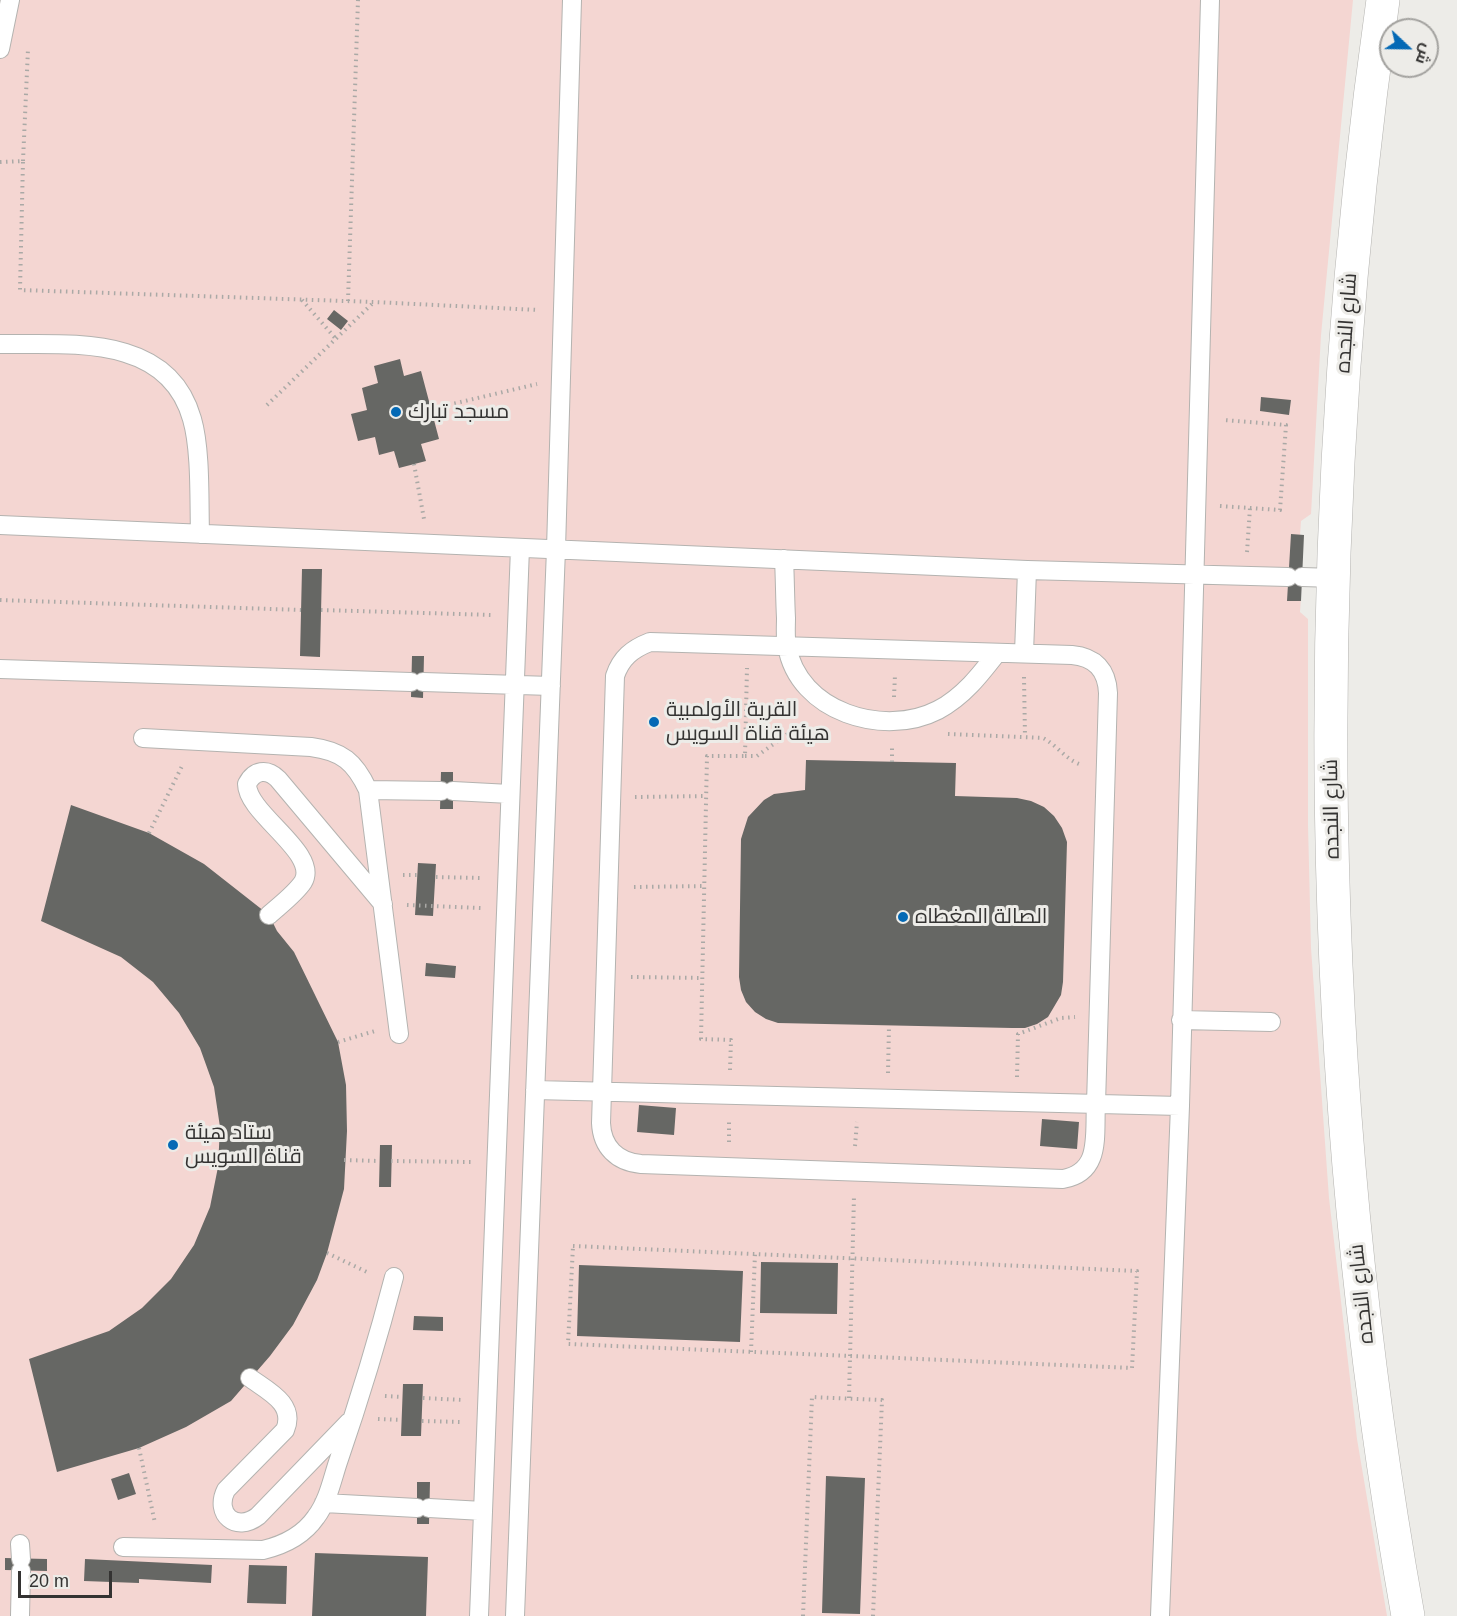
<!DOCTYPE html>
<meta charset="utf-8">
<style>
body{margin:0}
#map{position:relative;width:1457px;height:1616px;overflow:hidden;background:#edece8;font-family:Arial,Cairo,sans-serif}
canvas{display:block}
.north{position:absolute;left:1379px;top:18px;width:60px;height:60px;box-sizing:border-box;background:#edece8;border:2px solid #a3a29f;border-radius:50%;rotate:112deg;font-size:16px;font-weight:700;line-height:24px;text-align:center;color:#343332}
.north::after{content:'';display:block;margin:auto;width:21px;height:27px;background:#0469b5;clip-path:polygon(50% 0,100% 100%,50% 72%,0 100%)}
.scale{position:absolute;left:18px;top:1571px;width:94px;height:27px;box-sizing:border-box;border:3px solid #343332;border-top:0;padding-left:8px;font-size:18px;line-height:21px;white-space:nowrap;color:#343332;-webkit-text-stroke:4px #edece8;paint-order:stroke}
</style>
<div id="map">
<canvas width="1457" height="1616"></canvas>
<div class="north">ش</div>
<div class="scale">20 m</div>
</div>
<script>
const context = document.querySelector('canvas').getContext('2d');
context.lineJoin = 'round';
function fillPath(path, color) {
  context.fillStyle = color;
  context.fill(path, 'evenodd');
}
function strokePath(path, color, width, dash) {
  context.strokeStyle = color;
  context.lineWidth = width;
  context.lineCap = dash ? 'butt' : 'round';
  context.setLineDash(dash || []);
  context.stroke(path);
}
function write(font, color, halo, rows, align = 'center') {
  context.font = font + ' Arial,Cairo,sans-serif';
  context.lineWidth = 6;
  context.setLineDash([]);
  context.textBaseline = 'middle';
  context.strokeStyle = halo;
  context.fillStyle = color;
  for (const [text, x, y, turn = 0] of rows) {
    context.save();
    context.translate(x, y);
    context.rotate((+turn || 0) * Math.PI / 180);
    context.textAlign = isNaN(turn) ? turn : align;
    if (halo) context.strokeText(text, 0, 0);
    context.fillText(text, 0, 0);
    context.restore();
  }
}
const green = new Path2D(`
 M0,0H1353L1321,335L1311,514L1301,521C1298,551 1303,582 1300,612L1308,619V825L1311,948L1329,1198L1357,1439L1387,1616H0Z`);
const building = new Path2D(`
 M334,310L348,321L341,330L327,319Z
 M400,359L404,376L421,371L439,439L421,444L426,461L399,468L394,451L379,455L375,437L358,441L351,414L367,410L362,388L378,383L374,366Z
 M1261,397L1291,400L1289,415L1260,411Z
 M1291,534L1304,535L1301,601H1287Z
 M302,569H322L320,657L300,656Z
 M412,656H424L423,698L411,697Z
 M806,760L956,763L955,796L1017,798L1031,801L1044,807L1054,816L1062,828L1067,842L1063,982L1061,995L1048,1017L1037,1024L1025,1028H1012L778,1023L766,1019L755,1012L746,1002L741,990L739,977L741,839L748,817L764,800L774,794L805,790Z
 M441,772H453V809H440Z
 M71,805L149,833L204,864L269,915L277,931L294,952L338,1042L346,1085L347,1131L344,1189L327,1253L317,1280L293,1325L270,1356L231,1401L186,1427L139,1448L57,1472L29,1359L109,1331L142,1308L171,1279L194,1245L210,1207L218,1167L220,1127L214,1087L200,1048L179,1013L153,982L121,957L41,921Z
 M418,863L436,864L433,916L415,915Z
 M426,963L456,966L455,978L425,976Z
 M639,1105L676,1108L674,1135L637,1132Z
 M1042,1119L1079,1122L1077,1149L1040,1146Z
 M380,1145H392L391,1187H379Z
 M761,1262L838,1263L837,1314L760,1313Z
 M579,1265L743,1271L740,1342L577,1336Z
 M414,1316L443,1317V1331L413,1330Z
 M403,1384H423L421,1436H401Z
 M129,1473L136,1494L118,1500L111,1479Z
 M826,1476L865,1478L860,1614L822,1613Z
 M417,1482H430L429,1524H417Z
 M315,1553L428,1557L426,1616H312Z
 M5,1558L47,1559V1571L5,1570Z
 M85,1559L212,1565L211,1583L139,1579V1583L84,1581Z
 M249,1565L287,1566L286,1604L247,1603Z`);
const path = new Path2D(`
 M23,161L28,49
 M0,162L23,161L20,290L374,302L538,310
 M302,300L336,339
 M348,301L358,0
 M267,405L373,303
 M431,409L537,384
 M414,464L424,519
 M1220,506L1280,510L1286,425L1224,420
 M1247,552L1250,508
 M0,600L301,610
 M321,610L493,615
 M1024,677L1025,737
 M894,697L895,675
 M948,734L1043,738C1057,745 1067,761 1082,765
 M745,756H757L789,733H827
 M892,762V746
 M635,797L707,796
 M149,833L183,764
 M403,875H417
 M436,877L482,878
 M634,887L705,886
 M407,905L481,908
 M631,977L702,978
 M338,1042L375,1031
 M730,1070L731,1040L701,1039L707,756H745L747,668
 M888,1073L889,1026
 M1017,1077L1018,1034L1061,1018L1075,1017
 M729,1142V1120
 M855,1146L857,1122
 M344,1160L379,1161
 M391,1161L472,1162
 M573,1246L1137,1271L1132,1368L568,1344Z
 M327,1253L369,1273
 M751,1352L755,1254
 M385,1396L402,1397
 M423,1398L463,1400
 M849,1398L854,1196
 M378,1419L402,1420
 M422,1421L462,1422
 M139,1448L155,1523
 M803,1616L812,1397L882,1400L873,1616`);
const lane = new Path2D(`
 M0,49L10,0
 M0,344C69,345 168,333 192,419C201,450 199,500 200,534
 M0,525L1027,570L1288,577
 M784,559C785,579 785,599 786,618C786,627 785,637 787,646C798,712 884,738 938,710C963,697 980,675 997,653
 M1302,577L1334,578
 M650,642L1072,655C1095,657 1107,670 1108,693L1096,1104C1094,1135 1102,1172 1063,1179L641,1164C617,1162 602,1147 601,1123L615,676C621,658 632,649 650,642Z
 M1024,653L1027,570
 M0,669L411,682
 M423,682L551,686
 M143,738L311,747C342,751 355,762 368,790L399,1034
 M368,790L441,791
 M453,791L510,794
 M269,915C280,905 295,894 303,882C320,853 247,814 247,784C254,770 267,768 278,779L383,904
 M1181,1020L1271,1022
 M535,1090L1180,1106
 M250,1378C268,1391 296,1404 285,1430L226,1490C214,1514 236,1533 258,1516L349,1422
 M324,1503L417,1508
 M429,1508L483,1511
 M20,1544L21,1559
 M123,1547L263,1550C284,1545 303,1536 316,1517C328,1501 332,1480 338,1462C359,1401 378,1339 394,1277
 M20,1616L21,1571
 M479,1616L520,548
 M515,1616L556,549L572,0
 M1160,1616L1180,1106L1210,0`);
const secondary = new Path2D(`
 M1383,0C1307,535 1313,1084 1408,1616`);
const markers = [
 [396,412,6,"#0469b5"],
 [654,722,6,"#0469b5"],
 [903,917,6,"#0469b5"],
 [173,1145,6,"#0469b5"]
];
const streetNames = [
 ["شارع النجده",1347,323,-86],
 ["شارع النجده",1332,809,-91],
 ["شارع النجده",1362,1294,-96]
];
const poiNames = [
 ["مسجد تبارك",408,412],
 ["القرية الأولمبية",666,710],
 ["هيئة قناة السويس",666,734],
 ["الصالة المغطاه",915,917],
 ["ستاد هيئة",185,1133],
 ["قناة السويس",185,1157]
];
fillPath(green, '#f4d6d2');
fillPath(building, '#666764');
strokePath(lane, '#b4b3b0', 20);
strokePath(secondary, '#b4b3b0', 34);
strokePath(path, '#aaa9a6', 4, [1.5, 4.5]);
strokePath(lane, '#fff', 18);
strokePath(secondary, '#fff', 33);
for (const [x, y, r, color] of markers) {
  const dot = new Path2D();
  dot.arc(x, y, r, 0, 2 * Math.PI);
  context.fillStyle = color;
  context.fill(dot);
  strokePath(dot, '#edece8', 2);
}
write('21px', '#343332', '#edece8', streetNames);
write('21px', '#343332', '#edece8', poiNames, 'left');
</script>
